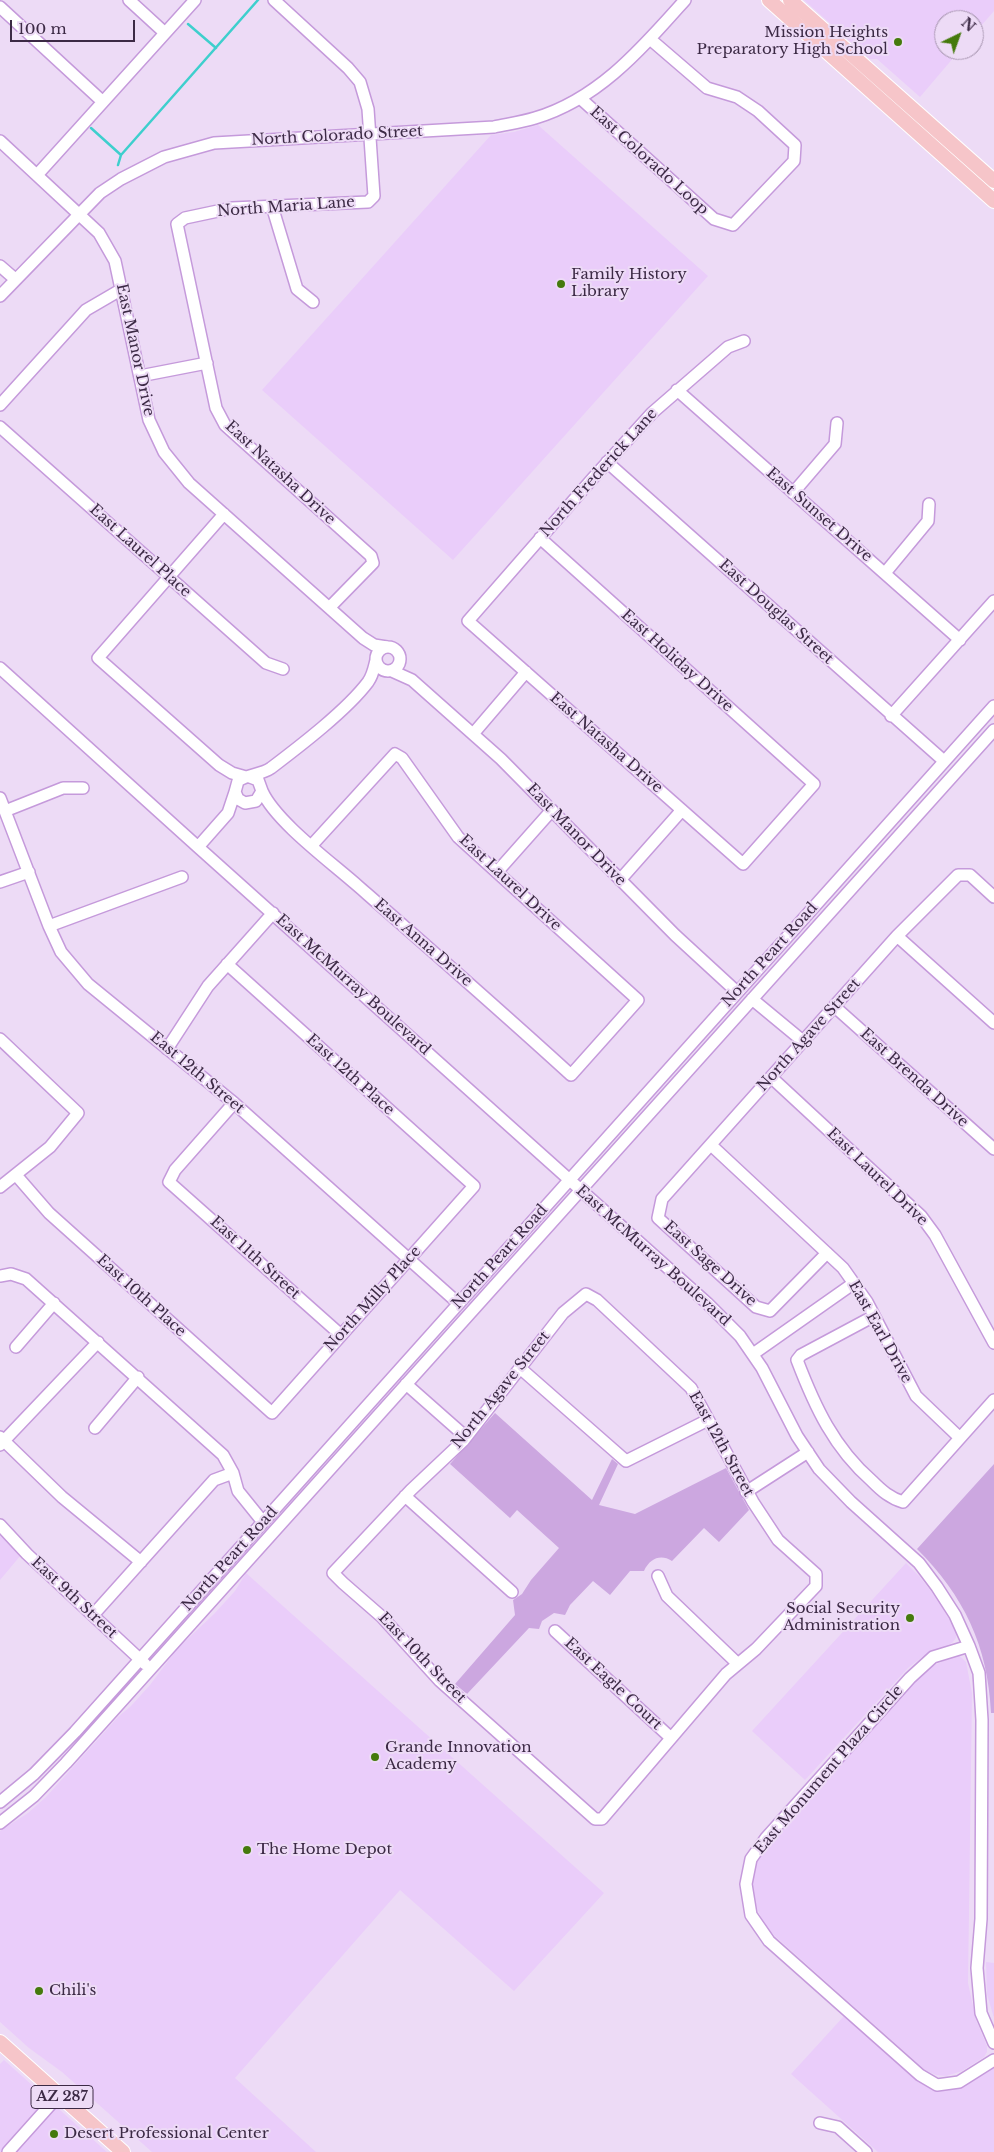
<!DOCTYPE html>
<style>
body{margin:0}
#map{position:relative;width:994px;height:2152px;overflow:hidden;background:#eddbf6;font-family:"Libre Baskerville",serif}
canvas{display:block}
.north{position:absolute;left:934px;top:10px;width:50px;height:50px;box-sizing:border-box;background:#eddbf6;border:1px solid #a694af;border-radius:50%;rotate:42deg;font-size:14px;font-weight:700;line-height:20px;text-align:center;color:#3c2a45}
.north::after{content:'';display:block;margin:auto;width:18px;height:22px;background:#457a0c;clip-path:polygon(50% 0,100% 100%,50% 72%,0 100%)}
.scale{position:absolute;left:10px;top:20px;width:125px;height:22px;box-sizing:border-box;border:2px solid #3c2a45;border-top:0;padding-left:6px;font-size:15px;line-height:18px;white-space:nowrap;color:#3c2a45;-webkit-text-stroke:4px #eddbf6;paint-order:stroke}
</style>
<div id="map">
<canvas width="994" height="2152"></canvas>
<div class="north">N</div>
<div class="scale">100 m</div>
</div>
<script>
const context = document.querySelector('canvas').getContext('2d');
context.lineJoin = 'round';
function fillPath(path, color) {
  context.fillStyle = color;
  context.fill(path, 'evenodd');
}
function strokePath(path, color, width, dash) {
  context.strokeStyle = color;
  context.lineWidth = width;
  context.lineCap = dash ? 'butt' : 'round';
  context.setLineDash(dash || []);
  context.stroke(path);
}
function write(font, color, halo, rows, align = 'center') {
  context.font = font + ' "Libre Baskerville",serif';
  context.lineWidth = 4;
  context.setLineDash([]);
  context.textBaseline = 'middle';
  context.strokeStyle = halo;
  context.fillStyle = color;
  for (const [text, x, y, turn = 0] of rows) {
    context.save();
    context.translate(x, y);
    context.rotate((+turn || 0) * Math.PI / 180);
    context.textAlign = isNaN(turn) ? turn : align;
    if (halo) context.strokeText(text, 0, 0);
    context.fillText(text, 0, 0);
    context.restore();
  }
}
const built = new Path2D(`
 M804,0H994V11L974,34V20H944V50H960L920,97L877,59H870Z
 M538,125L708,276L453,560L262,390L491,135L514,132Z
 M0,1533L21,1555L0,1580Z
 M906,1563L919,1576L938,1600L956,1632V1638L952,1643L922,1657L908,1668L805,1780L752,1731Z
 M246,1573L604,1893L514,1991L400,1890L235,2078L316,2152H152L62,2072L29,2048L0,2022V1831L28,1813L46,1797L118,1717L131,1706L150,1685L177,1649L214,1614L235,1591Z
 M955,1656H960L966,1662L972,1693L968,1983L976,2020L987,2046V2052L984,2057L962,2071L946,2076L936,2075L925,2070L776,1937L766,1927L758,1911L753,1897L752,1882L759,1854L915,1679L928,1668Z
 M986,1962L994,1963V2018L987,1994Z
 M844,2016L925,2085L937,2089L994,2067V2152H878L791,2074Z
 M4,2060L107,2152H0V2064Z`);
const green = new Path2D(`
 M495,1413L592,1500L612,1459L618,1464L599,1505L635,1514L726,1468L749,1510L719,1542L704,1528L672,1561C661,1554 650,1558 644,1571H630L610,1595L593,1581L570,1605L565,1615L554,1613L542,1621L539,1629L529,1628L467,1694L455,1684L515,1615L513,1600L522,1594L531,1580L559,1548L517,1510L510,1518L450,1464Z
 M994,1464V1713H991C988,1646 964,1596 917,1549Z`);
const stream = new Path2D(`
 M188,24L216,48
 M91,128L121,155
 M118,165L121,155L258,0`);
const minor = new Path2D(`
 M129,0L165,33
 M274,0L348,68L360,82L368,109L374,196L368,202L232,208L185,218L177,224L216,408L225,425L371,556L373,563L330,607
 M0,7L103,102
 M580,98L714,219L733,225L794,161L795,145L758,111L737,97L707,88L650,39
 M0,141L99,233L115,261L149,420L164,452L189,483L363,638L374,645L387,647
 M37,175L195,0
 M272,206L297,289L313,302
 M0,266L15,279
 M0,296L100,193L121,179L164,157L214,143L494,127C508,124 522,122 535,118C599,99 642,48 685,0
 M140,376L207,363
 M677,390L960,640
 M0,405L86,310L122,289
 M0,427L266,663L283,669
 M607,462L944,761
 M793,493L835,444L837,423
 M224,514L98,658L219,765L232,773L246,777
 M540,538L814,784L743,864L468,621L593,478L652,413L728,347L744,341
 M885,573L928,521L929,504
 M376 659a12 12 0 1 1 24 0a12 12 0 1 1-24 0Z
 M0,668L198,847L707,1303L740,1336L762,1368L797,1436L819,1469L851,1502L919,1563L937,1587L955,1615L969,1646L979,1673L982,1720L981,1919L977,1968L981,2013L994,2043
 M392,671L412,680L501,759L675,935L737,992
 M891,716L994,601
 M473,734L526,672
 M250,777L258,780L262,791L256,801L245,803L238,799L235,792L238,781C248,774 261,775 271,768C300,746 347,710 368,682C373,675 374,668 376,660
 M262,791C276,822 331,862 358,886C430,949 501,1011 571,1075L638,1000L458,837L402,758L395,754L312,845
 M0,798L49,926L61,952L88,984L234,1103L458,1303
 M5,811L63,788H83
 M198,847L228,813L235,792
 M497,872L552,810
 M620,880L682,810
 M0,882L29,872
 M49,926L182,877
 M897,936L994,1023
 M752,999L804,1042
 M835,1007L994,1149
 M0,1039L78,1113L50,1147L0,1187
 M167,1049L208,986L273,913
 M772,1078L921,1216L935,1235L994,1343
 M234,1103L175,1170L169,1182L341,1335
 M711,1145L843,1268L867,1302L916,1396L960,1438
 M16,1175L49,1213L272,1413L474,1186L227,964
 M827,1253L770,1311L756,1307L658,1218L662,1199L897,936L958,875H970L994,897
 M0,1276L11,1274L26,1279L223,1455L233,1473L238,1491L263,1522
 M586,1294L597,1300L691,1388L753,1502L778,1540L816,1574V1586L756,1649L726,1674L602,1819H595L440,1681L382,1617L343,1583L333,1573L411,1490L463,1441L563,1313Z
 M874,1316L801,1355L797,1360C815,1407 834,1448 872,1481C882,1491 890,1498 903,1502L994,1400
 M16,1347L54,1303
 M753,1354L854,1283
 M520,1368L626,1461L708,1420
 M406,1384L466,1437
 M95,1428L138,1377
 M0,1437L62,1497L141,1562
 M0,1445L98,1342
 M746,1492L808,1452
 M405,1496L512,1592
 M0,1525L27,1554L145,1664
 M658,1576L667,1596L738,1664
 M93,1615L214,1480L233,1473
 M555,1631L671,1738
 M969,1646L933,1657L910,1678L766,1838L751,1859L746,1884L751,1915L769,1941L920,2075L937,2085L959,2082L994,2060
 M0,1802L34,1774L75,1732L994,706
 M0,1823L34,1796L66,1763L994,730
 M820,2123L838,2127L866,2152
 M8,2152L59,2095`);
const major = new Path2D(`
 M769,0L994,201
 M790,0L994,181
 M0,2042L123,2152`);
const markers = [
 [898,42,5,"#457a0c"],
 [561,284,5,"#457a0c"],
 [910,1618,5,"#457a0c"],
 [375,1757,5,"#457a0c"],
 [247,1850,5,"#457a0c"],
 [39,1991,5,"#457a0c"],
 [54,2134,5,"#457a0c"]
];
const shields = [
 [62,2097,62]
];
const shieldNames = [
 ["AZ 287",62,2097]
];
const poiNames = [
 ["Mission Heights",888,33,"right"],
 ["Preparatory High School",888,50,"right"],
 ["Family History",571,275],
 ["Library",571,292],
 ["Social Security",900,1609,"right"],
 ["Administration",900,1626,"right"],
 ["Grande Innovation",385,1748],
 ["Academy",385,1765],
 ["The Home Depot",257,1850],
 ["Chili's",49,1991],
 ["Desert Professional Center",64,2134]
];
const streetNames = [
 ["North Colorado Street",337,136,-3],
 ["East Colorado Loop",649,161,42],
 ["North Maria Lane",286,207,-4],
 ["East Manor Drive",135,350,78],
 ["East Natasha Drive",280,473,43],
 ["North Frederick Lane",599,473,-48],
 ["East Sunset Drive",819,515,41],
 ["East Laurel Place",140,551,42],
 ["East Douglas Street",776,612,42],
 ["East Holiday Drive",677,661,42],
 ["East Natasha Drive",606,743,41],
 ["East Manor Drive",576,835,46],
 ["East Laurel Drive",510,883,43],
 ["East Anna Drive",423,943,41],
 ["North Peart Road",770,955,-48],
 ["East McMurray Boulevard",353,985,42],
 ["North Agave Street",809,1035,-48],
 ["East 12th Street",197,1073,40],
 ["East 12th Place",350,1075,42],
 ["East Brenda Drive",914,1078,42],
 ["East Laurel Drive",877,1177,44],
 ["East McMurray Boulevard",653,1256,42],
 ["North Peart Road",500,1257,-48],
 ["East 11th Street",255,1258,42],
 ["East Sage Drive",710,1264,42],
 ["East 10th Place",141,1296,42],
 ["North Milly Place",373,1299,-48],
 ["East Earl Drive",880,1332,61],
 ["North Agave Street",501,1390,-51],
 ["East 12th Street",721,1444,61],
 ["North Peart Road",230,1559,-48],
 ["East 9th Street",74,1598,43],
 ["East 10th Street",422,1658,46],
 ["East Eagle Court",613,1684,43],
 ["East Monument Plaza Circle",829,1770,-49]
];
fillPath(built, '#eacdfa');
fillPath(green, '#cca7e0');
strokePath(stream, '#3ecfcd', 2.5);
strokePath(minor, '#c59adb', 14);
strokePath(major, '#fff', 16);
strokePath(minor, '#fff', 11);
strokePath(major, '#f6c5c9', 14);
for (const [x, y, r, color] of markers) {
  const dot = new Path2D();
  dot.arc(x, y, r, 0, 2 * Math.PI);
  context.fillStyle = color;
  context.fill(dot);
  strokePath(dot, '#eddbf6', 2);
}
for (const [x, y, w] of shields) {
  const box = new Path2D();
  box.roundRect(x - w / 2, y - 11.5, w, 23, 4);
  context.fillStyle = '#eddbf6';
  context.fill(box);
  strokePath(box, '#3c2a45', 1);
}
write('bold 14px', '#3c2a45', null, shieldNames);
write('15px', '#3c2a45', '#eddbf6', poiNames, 'left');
write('15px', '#3c2a45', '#eddbf6', streetNames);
</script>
